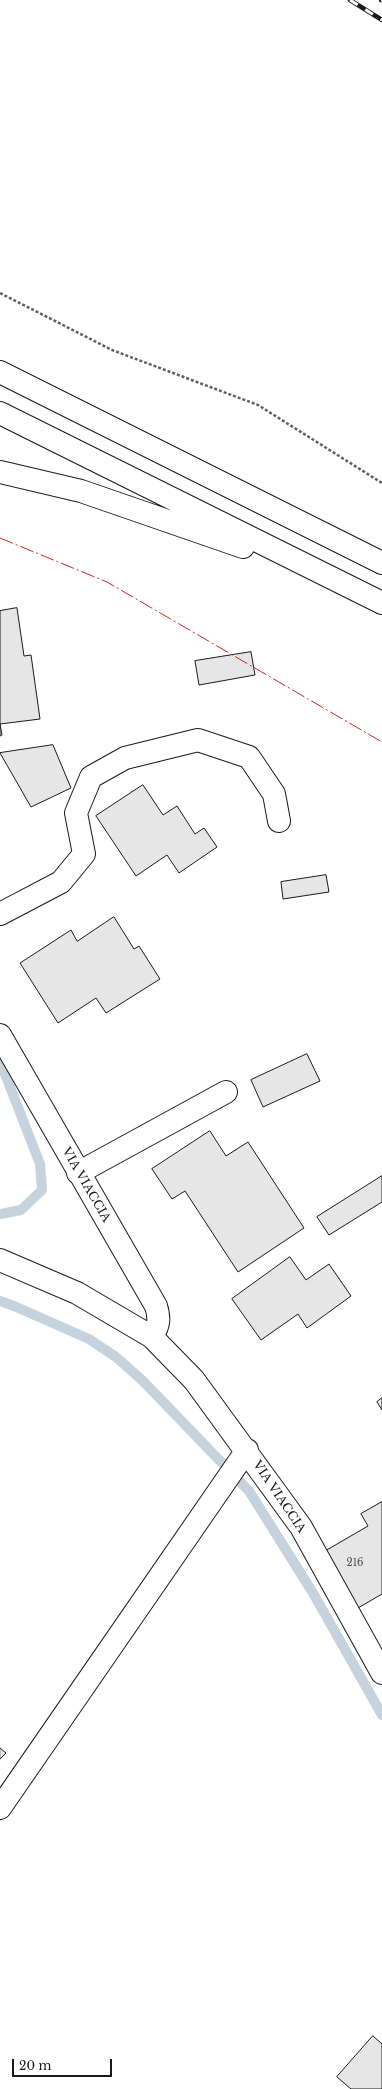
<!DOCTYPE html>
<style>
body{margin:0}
#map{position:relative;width:382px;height:2089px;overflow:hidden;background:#fff;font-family:"Libre Baskerville",serif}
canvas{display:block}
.scale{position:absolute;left:12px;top:2059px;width:100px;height:18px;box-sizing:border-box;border:2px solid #1a1a1a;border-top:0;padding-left:5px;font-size:12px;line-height:14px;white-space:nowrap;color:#1a1a1a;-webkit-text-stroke:3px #fff;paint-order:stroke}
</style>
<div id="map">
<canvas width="382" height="2089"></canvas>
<div class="scale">20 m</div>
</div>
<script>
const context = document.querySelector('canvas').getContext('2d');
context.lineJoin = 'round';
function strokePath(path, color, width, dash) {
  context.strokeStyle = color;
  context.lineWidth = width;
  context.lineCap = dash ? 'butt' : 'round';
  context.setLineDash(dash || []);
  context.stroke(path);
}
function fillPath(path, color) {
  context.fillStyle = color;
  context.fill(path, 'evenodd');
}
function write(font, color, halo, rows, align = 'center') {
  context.font = font + ' "Libre Baskerville",serif';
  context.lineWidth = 3;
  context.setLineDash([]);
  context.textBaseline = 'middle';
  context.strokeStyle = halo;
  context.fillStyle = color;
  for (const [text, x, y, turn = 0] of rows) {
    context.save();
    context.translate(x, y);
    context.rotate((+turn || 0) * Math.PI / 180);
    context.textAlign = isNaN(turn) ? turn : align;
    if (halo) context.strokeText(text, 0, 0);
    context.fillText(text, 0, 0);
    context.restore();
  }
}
const stream = new Path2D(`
 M0,1061L40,1164L42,1190L21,1210L0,1214
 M0,1301L14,1306L89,1339L116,1357L143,1381L249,1491L313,1593L382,1715`);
const building = new Path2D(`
 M17,608L24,656L31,655L40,719L0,724L2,735L0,736V611Z
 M251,652L255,675L199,685L195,661Z
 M53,745L71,788L31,807L0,753Z
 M143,785L163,815L177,806L195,834L204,828L217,847L179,873L167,855L136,876L96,816Z
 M326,875L329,892L283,899L281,882Z
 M114,917L134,949L139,946L160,979L106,1013L96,998L58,1023L20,963L71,930L77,941Z
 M307,1054L320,1081L263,1107L251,1080Z
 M210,1131L226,1156L248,1142L304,1228L238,1272L185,1191L172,1199L152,1169Z
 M382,1176V1202L329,1235L317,1217Z
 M290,1257L306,1280L329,1264L351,1296L307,1328L298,1314L261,1340L232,1299Z
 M382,1398V1410L377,1402Z
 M382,1502V1594L358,1608L325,1551L368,1526L361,1514Z
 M0,1748L6,1753L0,1759Z
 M373,2036L382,2044V2089H351L337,2077Z`);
const path = new Path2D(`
 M0,293L112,350L258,405L382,483`);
const minor = new Path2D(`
 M0,914L61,882L84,854L76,813L91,777L125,758L198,740L249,757L274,794L279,821
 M0,1035L156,1306C160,1319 159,1325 152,1337
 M78,1173L226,1092
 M0,1260L77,1293L152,1337L194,1380L301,1527L382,1673
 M0,1808L247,1450`);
const highway = new Path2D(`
 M0,372L382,563
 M0,413L382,603
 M0,472L81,491L243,547`);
const rail = new Path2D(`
 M350,0L382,20
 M381,0H382`);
const power = new Path2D(`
 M0,538L107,582L382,742`);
const numberNames = [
 ["216",355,1563]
];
const streetNames = [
 ["VIA VIACCIA",86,1185,60],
 ["VIA VIACCIA",279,1497,56]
];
strokePath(stream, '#c6d2dc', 10);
fillPath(building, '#e6e6e6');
strokePath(building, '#1a1a1a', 1);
strokePath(minor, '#1a1a1a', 24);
strokePath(highway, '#1a1a1a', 24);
strokePath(path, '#5f5f5f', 2.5, [3, 2]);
strokePath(minor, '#fff', 22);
strokePath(highway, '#fff', 22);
strokePath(rail, '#1a1a1a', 4.5);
strokePath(rail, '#fff', 3, [9]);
strokePath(power, '#c62828', 1, [14, 3, 2, 3]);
write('10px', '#4d4d4d', null, numberNames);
write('12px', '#1a1a1a', '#fff', streetNames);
</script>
